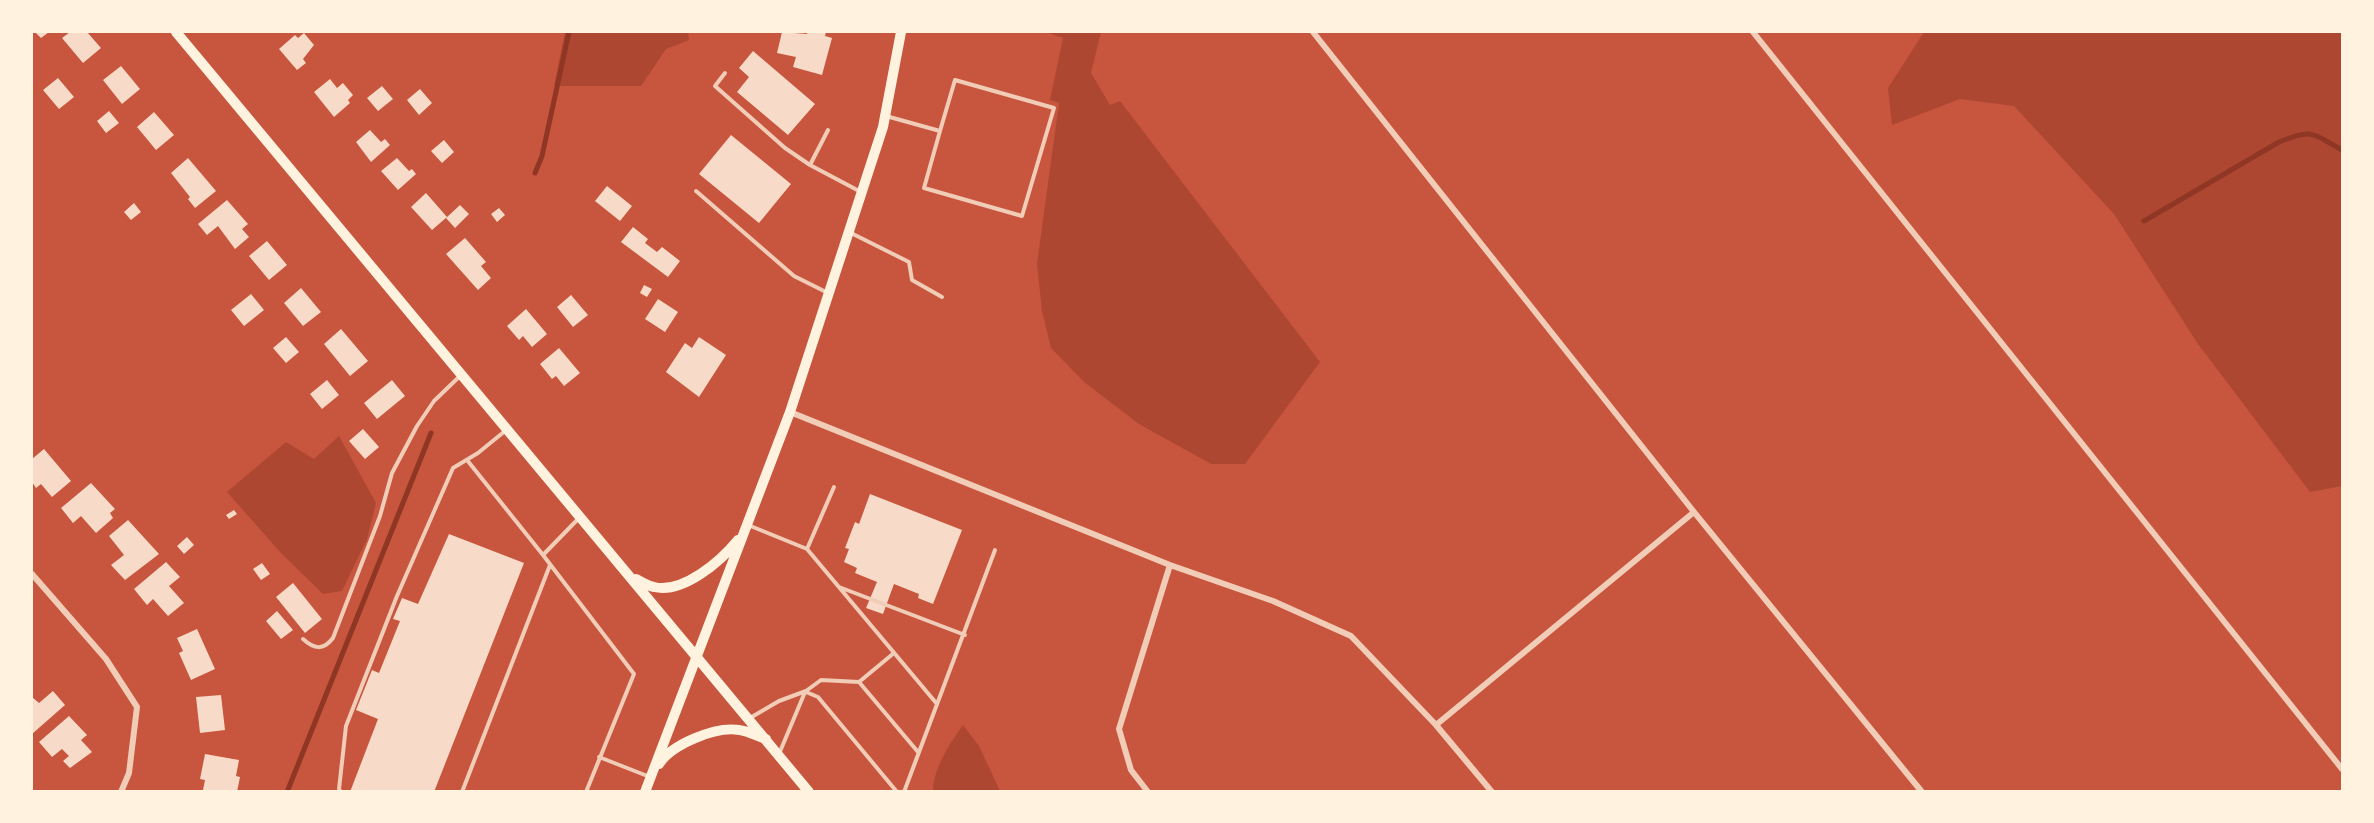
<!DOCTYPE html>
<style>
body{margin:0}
#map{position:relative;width:2374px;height:823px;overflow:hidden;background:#c8553d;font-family:Montserrat,sans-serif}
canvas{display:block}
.frame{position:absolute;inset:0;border:33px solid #fff3e0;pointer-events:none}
</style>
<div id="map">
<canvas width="2374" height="823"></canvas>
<div class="frame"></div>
</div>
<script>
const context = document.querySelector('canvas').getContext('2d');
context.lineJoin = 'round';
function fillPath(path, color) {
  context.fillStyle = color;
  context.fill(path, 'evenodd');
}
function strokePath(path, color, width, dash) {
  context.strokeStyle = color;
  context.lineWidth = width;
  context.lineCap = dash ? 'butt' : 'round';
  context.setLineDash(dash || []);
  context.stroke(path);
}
const green = new Path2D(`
 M565,32H688L689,40L666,49L641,86H554Z
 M1046,32H1101L1091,73L1110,105L1120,101L1320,362L1245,464H1211L1139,424L1084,382L1051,348L1042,311L1037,264L1059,103L1050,100L1063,38Z
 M1924,32H2342V486L2310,492L2198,344L2114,214L2014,106L1960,99L1892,125L1888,88Z
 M339,436L376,503L367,539L342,591L323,594L281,553L227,492L286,442L314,459Z
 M963,725L979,746L1000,791H933C933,769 950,743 963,725Z`);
const stream = new Path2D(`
 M535,173L542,156L569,32
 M2144,221L2279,142C2313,128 2311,133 2342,150
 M287,792L431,433`);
const building = new Path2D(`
 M35,32H49L41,38Z
 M70,32H87L101,48L83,63L62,38Z
 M782,32L807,34L808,32H826L825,36L832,38L822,75L793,67L796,57L777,53Z
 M304,33L314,45L303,59L306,63L297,70L279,49L295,35L298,38Z
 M753,51L815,104L788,135L737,92L749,77L739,68Z
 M121,66L140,89L122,104L103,80Z
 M58,78L74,97L59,109L43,90Z
 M330,79L337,88L343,83L353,95L348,100L350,103L334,117L314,92Z
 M382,86L393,99L378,111L367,98Z
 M420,89L432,103L419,115L407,100Z
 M109,111L119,123L106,133L97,121Z
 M154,112L174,135L156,150L137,127Z
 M370,130L381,142L385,139L390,145L371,162L356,142Z
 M731,135L791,184L759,223L699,174Z
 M444,140L454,152L442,163L431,151Z
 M188,158L216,191L195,208L188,199L190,197L171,173Z
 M397,158L409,171L412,169L416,174L398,190L381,171Z
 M607,186L632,206L620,221L595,201Z
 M426,193L447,217L432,230L411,207Z
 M227,200L248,224L242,229L249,237L235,249L218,226L207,235L198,224Z
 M134,203L141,212L131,220L124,212Z
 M460,205L469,214L455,228L446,218Z
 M499,208L505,215L497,222L491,214Z
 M633,227L648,239L645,243L657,252L662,247L680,261L668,277L621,242Z
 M465,238L486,262L481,266L491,278L478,290L446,254Z
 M267,241L287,265L269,280L249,256Z
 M644,285L652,289L647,297L640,293Z
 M301,288L321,312L303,326L284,303Z
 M251,294L264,310L244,326L231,310Z
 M571,295L588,315L573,327L557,307Z
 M658,299L678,312L665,332L645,319Z
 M526,309L547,334L532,347L523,336L519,340L507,326Z
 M341,329L368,361L350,376L324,344Z
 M286,337L299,352L286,363L273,348Z
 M699,337L726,355L699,397L666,372L685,343L692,348Z
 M559,348L580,373L564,386L556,376L552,379L540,364Z
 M327,380L339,395L322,409L310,394Z
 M392,380L405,396L377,419L364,403Z
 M363,429L379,447L365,459L349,441Z
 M44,449L71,481L52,497L41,484L36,488L32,482V459Z
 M91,483L115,509L110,513L113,518L96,533L81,516L73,523L61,508Z
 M870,494L962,530L933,604L918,598L919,594L894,584L883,614L866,608L877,582L855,573L857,568L844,562L849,549L845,548L855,522L859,524Z
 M234,510L237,514L229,519L226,515Z
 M128,520L159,554L125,580L111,565L124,555L109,536Z
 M449,534L524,563L434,792H350L378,719L356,710L372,670L379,673L400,621L393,619L402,598L418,604Z
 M187,537L194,545L184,554L177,546Z
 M166,562L180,577L169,586L184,603L168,616L153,599L147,605L134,589Z
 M262,563L270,574L261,580L253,569Z
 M293,583L322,619L305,633L276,597Z
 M277,611L293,630L281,639L266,621Z
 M197,629L215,669L191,680L179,653L183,651L177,638Z
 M53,691L65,705L32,734V697L39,703Z
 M221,695L225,730L200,733L196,697Z
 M69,716L87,735L81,740L92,752L70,768L63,761L69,756L62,749L52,757L39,742Z
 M205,754L239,760L236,776L240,777L237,792L203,790L205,780L200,779Z`);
const service = new Path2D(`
 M725,73L715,86L785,148L810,165
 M886,116L940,131L924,188L1022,216L1054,108L955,80L940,131
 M828,130L810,165L861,192
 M696,191L794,276L828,293
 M849,232L909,262L912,280L942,297
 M467,460L543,555
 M579,518L543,555L634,674L586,792
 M748,525L807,549L937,704
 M807,549L834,487
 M839,587L965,635
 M303,639C314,649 323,651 333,638L380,516L392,473L417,426L434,401L460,376
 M859,682L918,752
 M806,692L818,697L897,792
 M750,718L779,701L806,691L821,680L859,682L894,653
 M779,754L805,692
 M599,757L650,777
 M341,792L339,789L346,726L397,596L453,468L478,453L505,431
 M462,792L550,565
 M904,792L995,550`);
const minor = new Path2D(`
 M1313,32L1694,512L1922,792
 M1753,32L2342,769
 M790,412L1170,565L1273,601L1351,636L1436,725L1492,792
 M32,574L106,659L137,707L129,773L121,792
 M1436,725L1694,512
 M1148,792L1131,770L1119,729L1170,565`);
const primary = new Path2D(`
 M176,32L809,792
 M636,579C642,582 648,586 654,587C683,594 721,561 738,540
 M659,764C671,745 715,726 739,730C748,731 757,736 766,739
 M645,792L790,412L883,127L901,32`);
fillPath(green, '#ae4732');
strokePath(stream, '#8f3625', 5);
fillPath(building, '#f7dbc8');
strokePath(service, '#f1ccb7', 4);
strokePath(minor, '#f1ccb7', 6);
strokePath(primary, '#fff3e0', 10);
</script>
